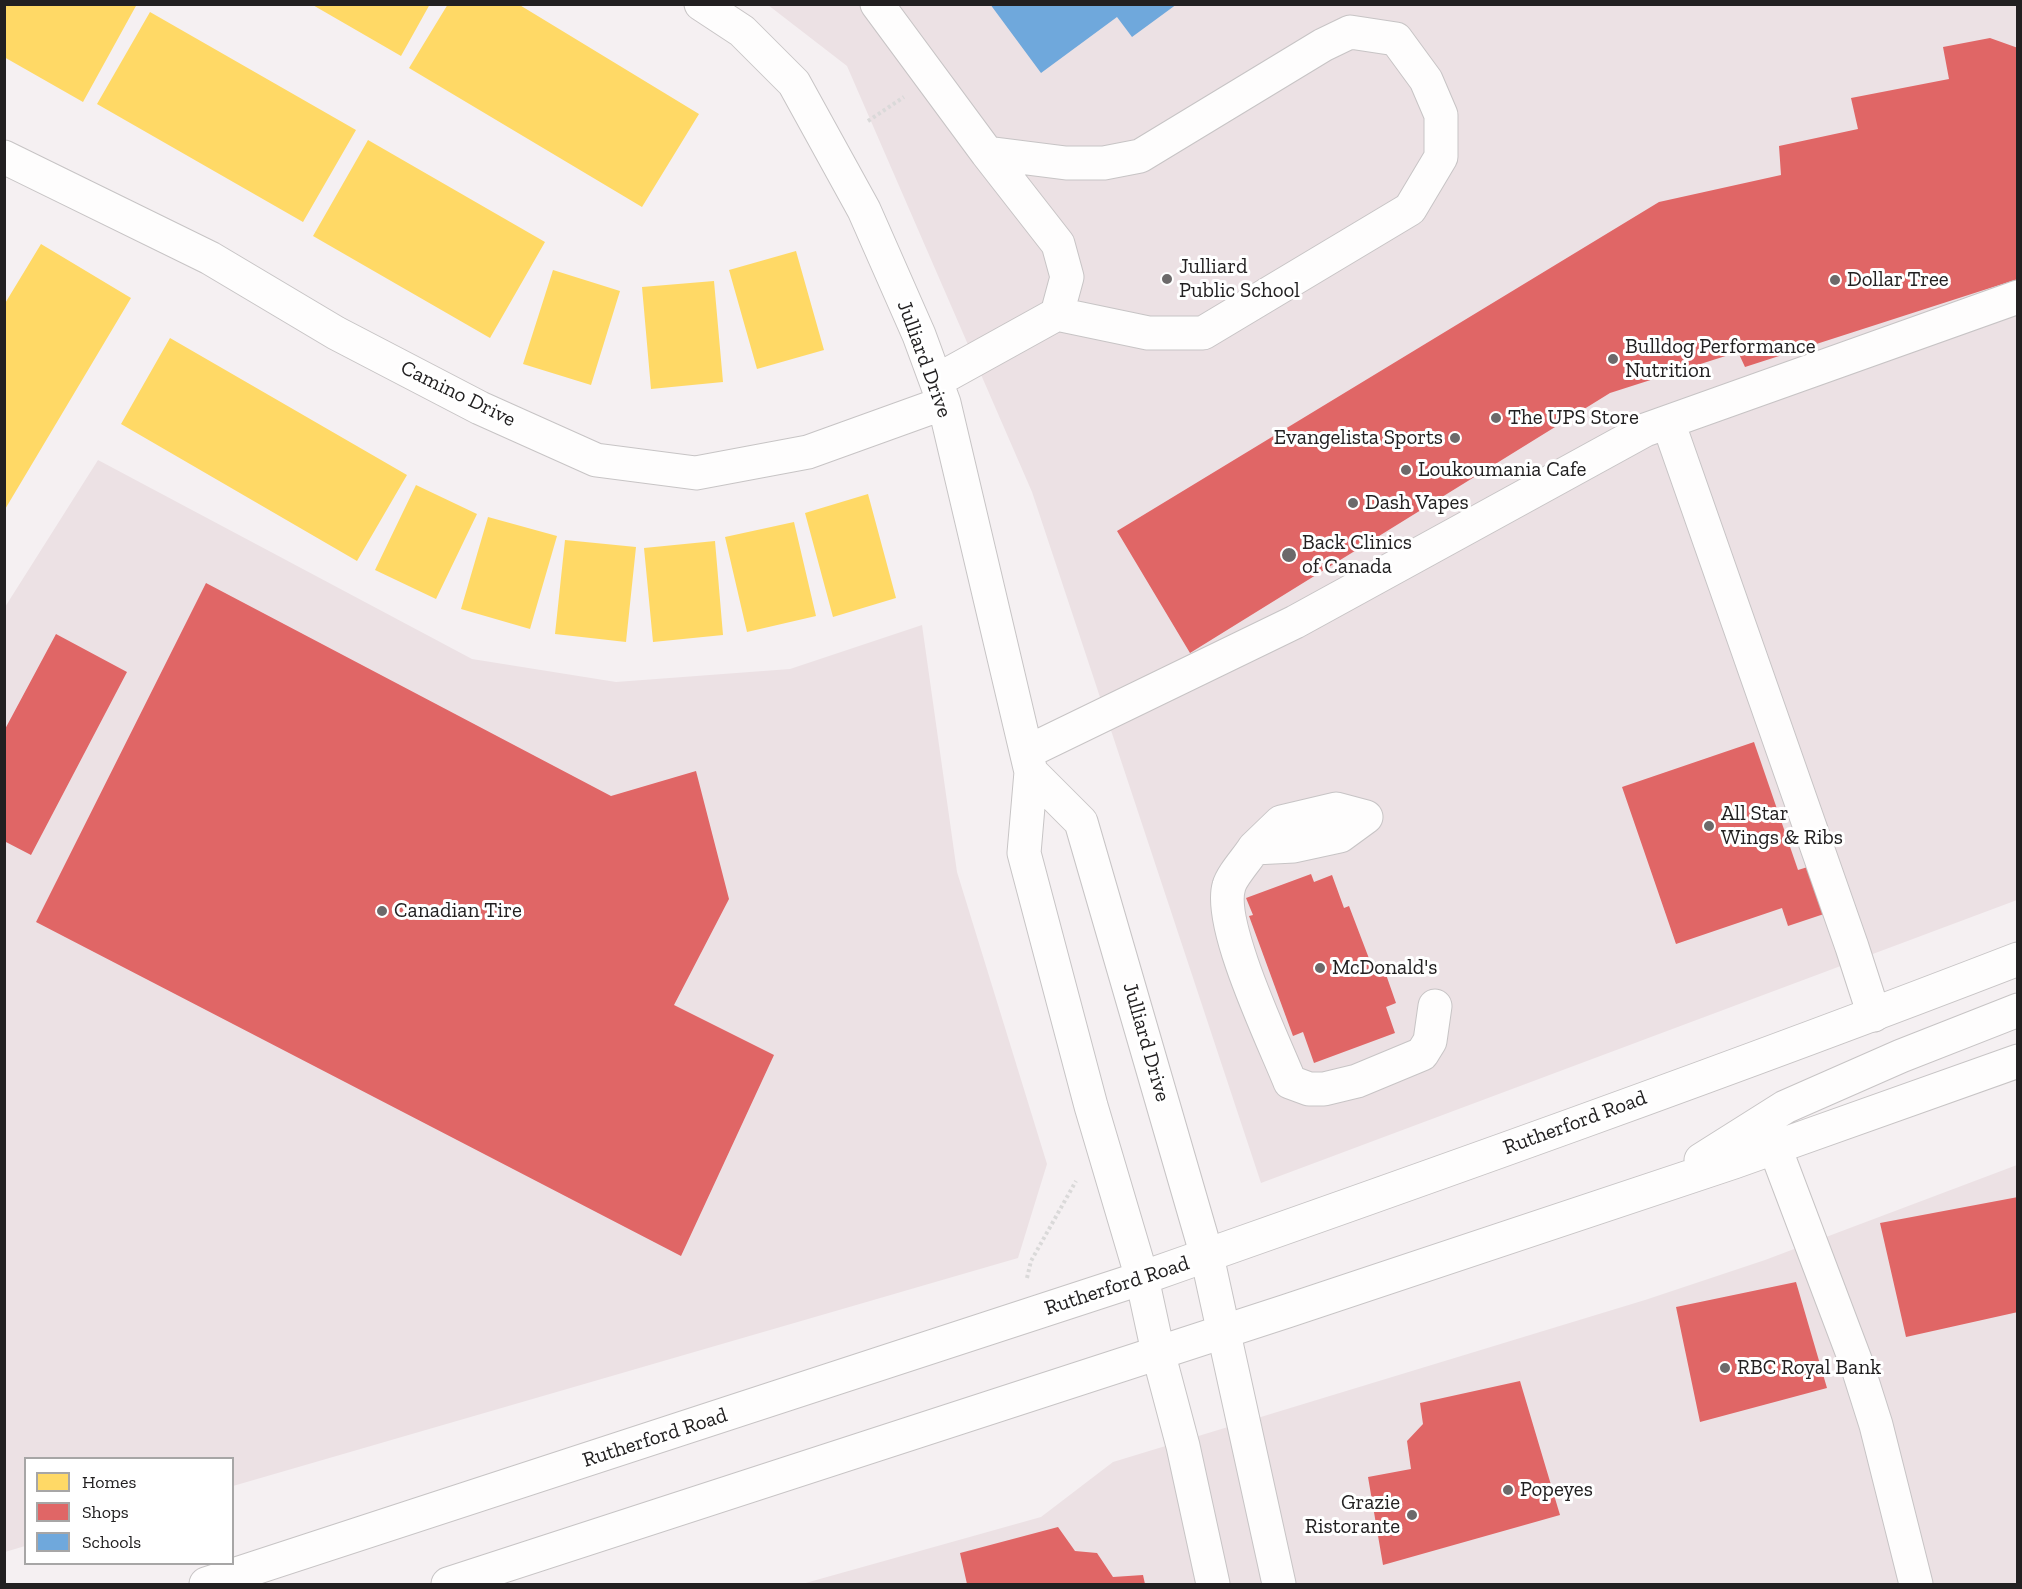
<!DOCTYPE html>
<style>
body{margin:0}
#map{position:relative;width:2022px;height:1589px;overflow:hidden;background:#f5f0f2;font-family:"Zilla Slab",serif}
canvas{display:block}
.frame{position:absolute;inset:0;border:6px solid #222021;pointer-events:none}
.legend{position:absolute;left:24px;top:1457px;width:210px;height:108px;box-sizing:border-box;background:#fff;border:2px solid #a7a6a6;margin:0;padding:8px 10px;list-style:none;font-size:18px;color:#222021}
.legend li{display:flex;align-items:center;gap:12px;height:30px}
.legend b{width:30px;border:2px solid #a7a6a6}
</style>
<div id="map">
<canvas width="2022" height="1589"></canvas>
<div class="frame"></div>
<ul class="legend">
<li><b style="height:16px;background:#ffd966"></b>Homes</li>
<li><b style="height:16px;background:#e06666"></b>Shops</li>
<li><b style="height:16px;background:#6fa8dc"></b>Schools</li>
</ul>
</div>
<script>
const context = document.querySelector('canvas').getContext('2d');
context.lineJoin = 'round';
function fillPath(path, color) {
  context.fillStyle = color;
  context.fill(path, 'evenodd');
}
function strokePath(path, color, width, dash) {
  context.strokeStyle = color;
  context.lineWidth = width;
  context.lineCap = dash ? 'butt' : 'round';
  context.setLineDash(dash || []);
  context.stroke(path);
}
function write(font, color, halo, rows, align = 'center') {
  context.font = font + ' "Zilla Slab",serif';
  context.lineWidth = 6;
  context.setLineDash([]);
  context.textBaseline = 'middle';
  context.strokeStyle = halo;
  context.fillStyle = color;
  for (const [text, x, y, turn = 0] of rows) {
    context.save();
    context.translate(x, y);
    context.rotate((+turn || 0) * Math.PI / 180);
    context.textAlign = isNaN(turn) ? turn : align;
    if (halo) context.strokeText(text, 0, 0);
    context.fillText(text, 0, 0);
    context.restore();
  }
}
const built = new Path2D(`
 M768,5H2017V900L1261,1183L1032,492L847,66Z
 M98,460L472,659L616,682L790,669L922,625L957,872L1047,1164L1018,1258L233,1486L232,1458H26L25,1546L5,1552V607Z
 M2017,1165V1584H802L1041,1517L1113,1462L1645,1300L1765,1260Z`);
const homes = new Path2D(`
 M4,4H137L83,102L4,57Z
 M311,4H430L401,56Z
 M448,4H518L699,114L642,207L409,68Z
 M150,12L356,130L303,222L97,104Z
 M368,140L545,242L490,338L313,236Z
 M41,244L131,298L4,511V305Z
 M796,251L824,350L757,369L729,270Z
 M553,270L620,291L591,385L523,364Z
 M714,281L723,382L651,389L642,287Z
 M170,338L407,475L357,561L121,424Z
 M416,485L477,514L436,599L375,570Z
 M868,494L896,598L833,617L805,513Z
 M488,517L557,536L530,629L461,609Z
 M794,522L816,616L747,632L725,537Z
 M565,540L636,547L626,642L555,634Z
 M715,541L723,635L653,642L644,548Z`);
const shops = new Path2D(`
 M1990,38L2018,48V279L1745,367L1738,352L1610,393L1190,653L1117,531L1659,202L1781,175L1779,146L1858,129L1851,98L1949,79L1943,47Z
 M206,583L611,796L696,771L729,899L674,1005L774,1055L681,1256L36,922Z
 M56,634L127,672L31,855L4,841V731Z
 M1754,742L1798,870L1814,865L1830,912L1788,926L1782,908L1676,944L1622,787Z
 M1311,874L1314,882L1332,875L1344,908L1349,906L1373,969L1383,966L1396,1003L1386,1007L1395,1033L1314,1063L1303,1032L1293,1036L1249,916L1253,915L1246,898Z
 M2018,1197V1312L1906,1337L1880,1223Z
 M1796,1282L1827,1388L1700,1422L1676,1307Z
 M1520,1381L1560,1515L1383,1565L1368,1477L1411,1469L1407,1441L1423,1424L1420,1403Z
 M1058,1527L1075,1551L1097,1553L1113,1577L1143,1575L1145,1584H967L960,1553Z`);
const schools = new Path2D(`
 M990,4H1177L1132,37L1117,17L1041,73Z`);
const path = new Path2D(`
 M868,121L904,97
 M1027,1278L1031,1261L1076,1181`);
const minor = new Path2D(`
 M701,4L742,31L794,83L864,210L919,335L944,403L1031,772L1024,853L1091,1106L1142,1278L1158,1352L1183,1446L1213,1584
 M877,4L987,153L1058,244L1067,277L1057,314L936,381
 M987,153L1066,163H1104L1140,156L1323,45L1350,32L1396,39L1426,80L1441,115V157L1410,209L1203,333H1148L1057,314
 M4,157L210,258L336,333L480,408L596,460L696,473L808,452L944,403
 M1668,422L1852,947L1874,1015
 M1027,752L1295,622L1645,430L2018,297
 M1031,772L1081,822L1207,1256L1279,1584
 M1366,817L1340,836L1294,846L1254,848C1248,858 1232,875 1229,886C1217,924 1274,1042 1290,1082L1309,1089H1324L1357,1081L1422,1054L1430,1041L1435,1006
 M1254,848L1281,822L1336,809L1366,817
 M1775,1148L1857,1365L1876,1425L1916,1584`);
const major = new Path2D(`
 M1701,1160L1785,1107L1901,1056L2018,1010
 M206,1584L1142,1278C1435,1175 1728,1071 2018,959
 M448,1584L1287,1311L1734,1162L2018,1061`);
const markers = [
 [1167,279,6,"#6c696a"],
 [1835,280,6,"#6c696a"],
 [1613,359,6,"#6c696a"],
 [1496,418,6,"#6c696a"],
 [1455,438,6,"#6c696a"],
 [1406,470,6,"#6c696a"],
 [1353,503,6,"#6c696a"],
 [1289,555,8,"#6c696a"],
 [1709,826,6,"#6c696a"],
 [382,911,6,"#6c696a"],
 [1320,968,6,"#6c696a"],
 [1725,1368,6,"#6c696a"],
 [1508,1490,6,"#6c696a"],
 [1412,1515,6,"#6c696a"]
];
const poiNames = [
 ["Julliard",1179,267],
 ["Public School",1179,291],
 ["Dollar Tree",1847,280],
 ["Bulldog Performance",1625,347],
 ["Nutrition",1625,371],
 ["The UPS Store",1508,418],
 ["Evangelista Sports",1443,438,"right"],
 ["Loukoumania Cafe",1418,470],
 ["Dash Vapes",1365,503],
 ["Back Clinics",1302,543],
 ["of Canada",1302,567],
 ["All Star",1721,814],
 ["Wings & Ribs",1721,838],
 ["Canadian Tire",394,911],
 ["McDonald's",1332,968],
 ["RBC Royal Bank",1737,1368],
 ["Popeyes",1520,1490],
 ["Grazie",1400,1503,"right"],
 ["Ristorante",1400,1527,"right"]
];
const streetNames = [
 ["Julliard Drive",924,359,70],
 ["Camino Drive",458,394,26],
 ["Julliard Drive",1146,1042,74],
 ["Rutherford Road",1575,1123,-20],
 ["Rutherford Road",1117,1286,-18],
 ["Rutherford Road",655,1438,-18]
];
fillPath(built, '#ece1e4');
fillPath(homes, '#ffd966');
fillPath(shops, '#e06666');
fillPath(schools, '#6fa8dc');
strokePath(minor, '#c7c4c5', 35);
strokePath(major, '#c7c4c5', 35);
strokePath(path, '#dad9d9', 4, [3, 3]);
strokePath(minor, '#fefdfd', 33);
strokePath(major, '#fefdfd', 33);
for (const [x, y, r, color] of markers) {
  const dot = new Path2D();
  dot.arc(x, y, r, 0, 2 * Math.PI);
  context.fillStyle = color;
  context.fill(dot);
  strokePath(dot, '#fff', 2);
}
write('21px', '#222021', '#fff', poiNames, 'left');
write('21px', '#222021', '#fff', streetNames);
</script>
